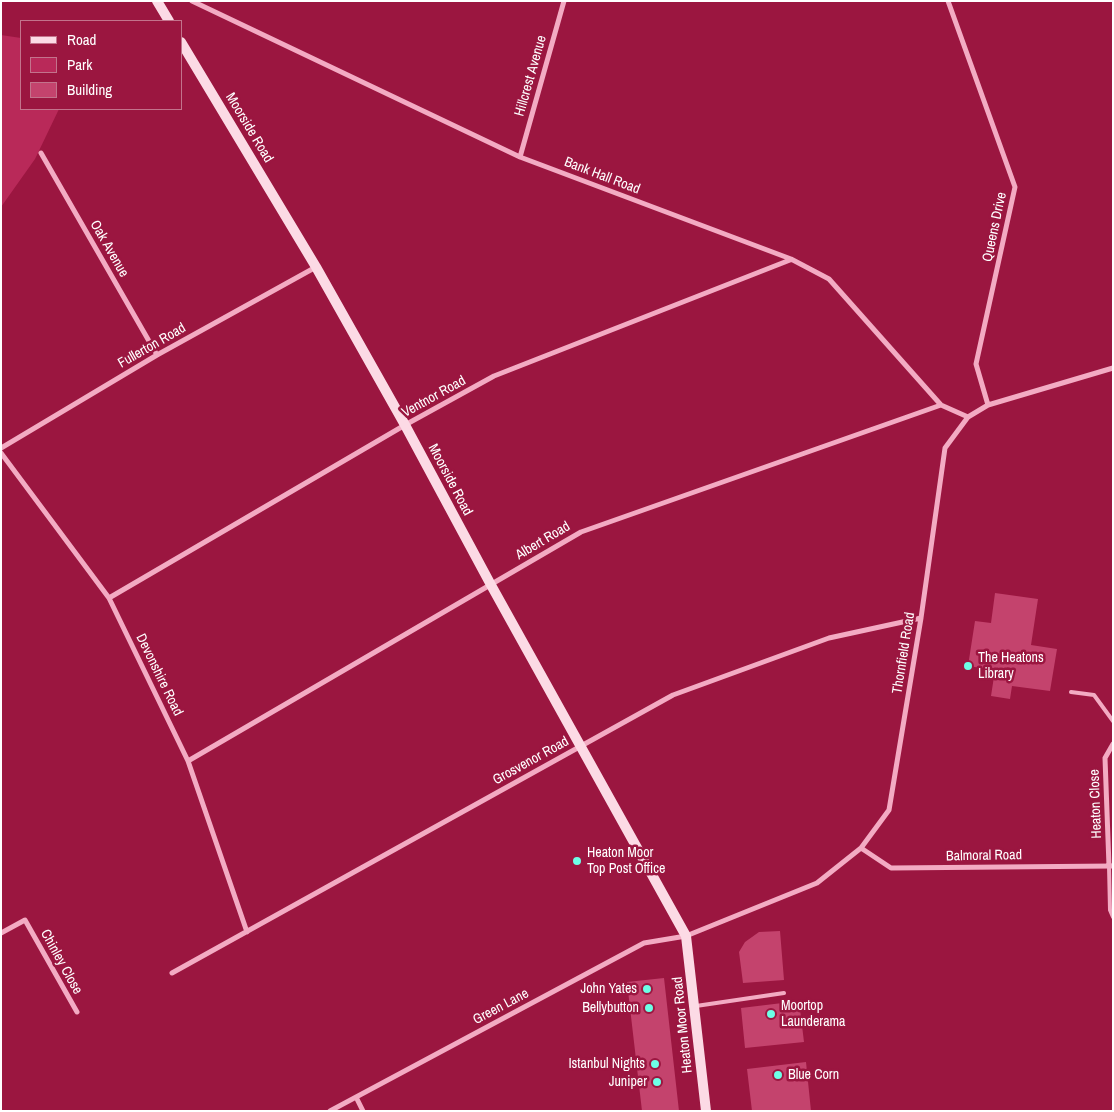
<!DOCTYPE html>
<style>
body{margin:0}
#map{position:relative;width:1114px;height:1112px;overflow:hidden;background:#9b1640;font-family:"Archivo Narrow",sans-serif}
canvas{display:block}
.frame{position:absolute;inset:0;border:2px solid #fff;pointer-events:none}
.legend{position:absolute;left:20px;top:20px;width:162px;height:90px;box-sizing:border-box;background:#9b1640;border:1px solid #c3738c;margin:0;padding:6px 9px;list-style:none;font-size:15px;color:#fff}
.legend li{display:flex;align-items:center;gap:10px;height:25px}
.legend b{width:25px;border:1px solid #c3738c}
</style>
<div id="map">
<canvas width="1114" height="1112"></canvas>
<div class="frame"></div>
<ul class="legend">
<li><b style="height:6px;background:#fcdae5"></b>Road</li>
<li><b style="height:14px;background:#b92959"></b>Park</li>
<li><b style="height:14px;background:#c4436d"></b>Building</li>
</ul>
</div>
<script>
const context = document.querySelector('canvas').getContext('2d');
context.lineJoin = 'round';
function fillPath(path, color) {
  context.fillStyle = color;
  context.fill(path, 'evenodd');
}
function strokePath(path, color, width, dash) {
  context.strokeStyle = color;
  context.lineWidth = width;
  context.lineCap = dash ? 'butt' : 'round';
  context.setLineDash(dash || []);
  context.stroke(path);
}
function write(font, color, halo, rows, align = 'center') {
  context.font = font + ' "Archivo Narrow",sans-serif';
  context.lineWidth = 5;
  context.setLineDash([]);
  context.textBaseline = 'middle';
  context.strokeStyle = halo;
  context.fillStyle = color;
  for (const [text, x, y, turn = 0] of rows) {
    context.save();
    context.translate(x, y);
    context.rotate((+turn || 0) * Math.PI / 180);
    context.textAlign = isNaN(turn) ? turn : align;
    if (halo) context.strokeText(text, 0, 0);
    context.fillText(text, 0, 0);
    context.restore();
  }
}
const green = new Path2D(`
 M1,35L21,38V109H59L35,159L1,207Z`);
const building = new Path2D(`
 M995,593L1038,599L1031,645L1057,649L1050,691L1012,686L1010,699L991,696L995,670L968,666L975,621L991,623Z
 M780,931L784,980L743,983L739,952L745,942L759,932Z
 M664,978L679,1111H642L627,982Z
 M799,1001L804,1042L745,1048L741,1008Z
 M806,1062L811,1111H752L747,1069Z`);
const lane = new Path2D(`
 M1071,692L1094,695L1113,721
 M1109,866L1110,910L1113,917
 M696,1006L784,993`);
const street = new Path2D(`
 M192,1L520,157L791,259L829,279L941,405L968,417
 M948,1L1015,187L976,364L988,405
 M41,153L157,355
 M520,157L564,1
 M1,448L157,355L316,267
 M1,453L109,598L188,761L247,932
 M109,598L405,425L494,376L790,260
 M188,761L581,532L941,405
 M861,848L891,868L1113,866
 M1109,866L1105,758L1113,744
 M1,933L25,920L77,1012
 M172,973L673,695L829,638L921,618
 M356,1097L363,1111
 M330,1111L644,943L686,936L817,883L861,848L889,810L921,618L945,448L968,417L988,405L1113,368`);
const secondary = new Path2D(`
 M157,1L169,21
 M181,42L316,267L405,425L491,585L686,936L706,1111`);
const markers = [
 [968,666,5,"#6dffe6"],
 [577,861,5,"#6dffe6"],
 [647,989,5,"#6dffe6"],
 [649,1008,5,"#6dffe6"],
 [771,1014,5,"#6dffe6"],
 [655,1064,5,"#6dffe6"],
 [778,1075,5,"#6dffe6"],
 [657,1082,5,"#6dffe6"]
];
const streetNames = [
 ["Hillcrest Avenue",531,76,-74],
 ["Moorside Road",249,128,59],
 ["Bank Hall Road",602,176,21],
 ["Queens Drive",995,227,-78],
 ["Oak Avenue",109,249,60],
 ["Fullerton Road",152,346,-30],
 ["Ventnor Road",434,397,-29],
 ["Moorside Road",450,480,62],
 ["Albert Road",543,541,-31],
 ["Thornfield Road",904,653,-81],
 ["Devonshire Road",159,675,64],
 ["Grosvenor Road",531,761,-29],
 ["Heaton Close",1096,804,-92],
 ["Balmoral Road",984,856,-1],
 ["Chinley Close",61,962,61],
 ["Green Lane",501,1007,-28],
 ["Heaton Moor Road",683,1025,-96]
];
const poiNames = [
 ["The Heatons",978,658],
 ["Library",978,674],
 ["Heaton Moor",587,853],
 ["Top Post Office",587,869],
 ["John Yates",637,989,"right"],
 ["Moortop",781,1006],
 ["Launderama",781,1022],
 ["Bellybutton",639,1008,"right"],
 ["Istanbul Nights",645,1064,"right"],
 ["Blue Corn",788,1075],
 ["Juniper",647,1082,"right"]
];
fillPath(green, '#b92959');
fillPath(building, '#c4436d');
strokePath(lane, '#f3abc3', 4);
strokePath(street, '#f3abc3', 5);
strokePath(secondary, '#fcdae5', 10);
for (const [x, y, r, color] of markers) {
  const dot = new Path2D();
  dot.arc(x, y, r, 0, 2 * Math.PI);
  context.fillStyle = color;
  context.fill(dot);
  strokePath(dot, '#9b1640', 2);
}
write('14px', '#fff', '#9b1640', streetNames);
write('14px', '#fff', '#9b1640', poiNames, 'left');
</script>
